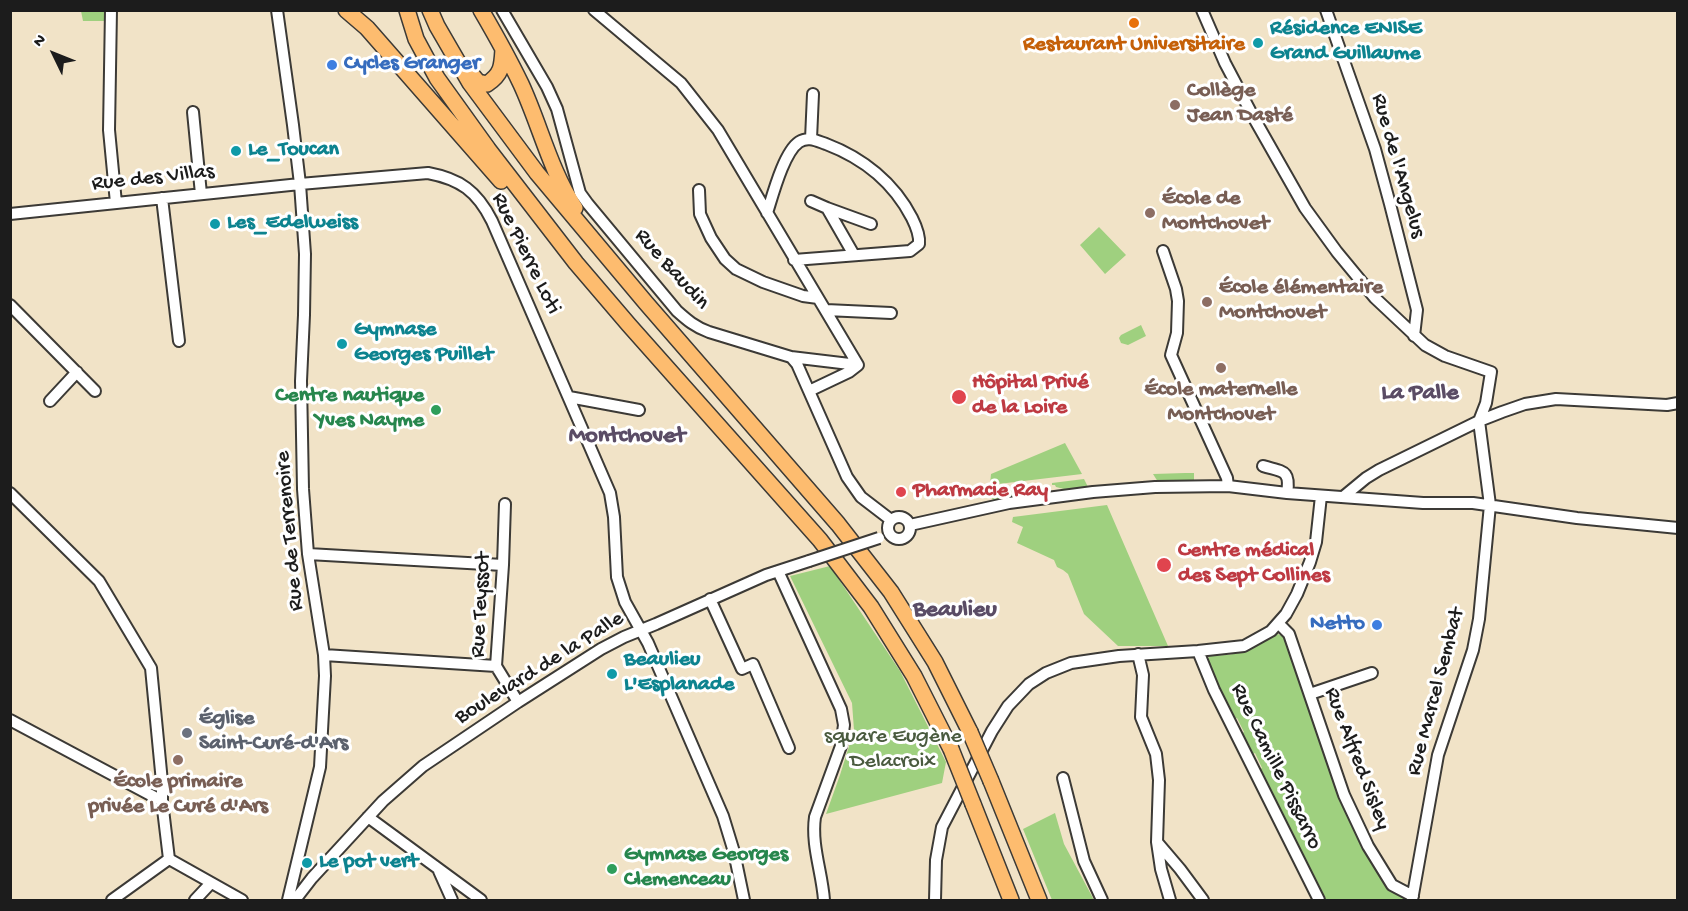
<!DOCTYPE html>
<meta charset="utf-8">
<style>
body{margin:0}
#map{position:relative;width:1688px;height:911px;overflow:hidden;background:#f1e3c7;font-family:"Gochi Hand",sans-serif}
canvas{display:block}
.frame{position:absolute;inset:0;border:12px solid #1c1c1c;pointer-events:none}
.north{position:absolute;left:24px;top:24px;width:60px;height:60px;-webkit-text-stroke:4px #fff;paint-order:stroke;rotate:313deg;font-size:16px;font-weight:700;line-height:24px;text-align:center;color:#1c1c1c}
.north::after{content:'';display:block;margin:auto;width:21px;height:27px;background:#1c1c1c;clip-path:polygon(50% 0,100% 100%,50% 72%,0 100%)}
</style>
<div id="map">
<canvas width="1688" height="911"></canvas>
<div class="frame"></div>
<div class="north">N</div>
</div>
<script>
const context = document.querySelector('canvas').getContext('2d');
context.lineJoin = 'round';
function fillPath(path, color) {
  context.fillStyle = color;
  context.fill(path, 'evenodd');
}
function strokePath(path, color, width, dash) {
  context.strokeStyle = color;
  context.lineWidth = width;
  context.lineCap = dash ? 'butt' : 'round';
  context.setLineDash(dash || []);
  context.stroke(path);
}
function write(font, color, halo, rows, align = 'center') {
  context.font = font + ' "Gochi Hand",sans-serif';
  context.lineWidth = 6;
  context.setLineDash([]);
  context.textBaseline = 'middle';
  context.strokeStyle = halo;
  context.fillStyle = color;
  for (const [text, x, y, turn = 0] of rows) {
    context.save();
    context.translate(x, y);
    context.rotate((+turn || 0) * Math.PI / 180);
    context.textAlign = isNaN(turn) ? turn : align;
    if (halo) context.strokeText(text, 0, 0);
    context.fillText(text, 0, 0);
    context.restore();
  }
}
const green = new Path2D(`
 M81,11H105V21H83Z
 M1099,227L1126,255L1105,274L1080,245Z
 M1141,325L1146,336L1128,345L1121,343L1119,338L1121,335Z
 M1065,443L1082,474L990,485L991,474Z
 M1185,473H1194V480L1158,482L1153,474Z
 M1084,479L1088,487L1068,490L1056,487L1055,485H1052V483Z
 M1024,487L1023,492L1011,498L993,501L991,494Z
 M1107,505L1168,646H1118L1084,614L1068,574L1063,570L1057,567L1054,560L1017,543L1023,527L1012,522L1013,517Z
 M830,566L900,671L946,762L942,783L826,814L840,775L854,730L852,703L790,576Z
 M1278,634L1286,638L1341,795L1400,895L1406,900H1322L1258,770L1262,768L1255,753L1251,755L1240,734L1244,732L1237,718L1233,720L1206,660L1210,656C1224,655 1239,655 1253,648C1262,644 1269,637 1278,634Z
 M1055,813L1064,844L1094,900H1052L1023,829Z`);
const minor = new Path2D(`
 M111,10L109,130L116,203
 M277,10L293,125L300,184L305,254L304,315L301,381L303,489L308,554L324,655L325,676L320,767L288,900
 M502,10L547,87L557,109L580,193L588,204L677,311C687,320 695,327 709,332L791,357L797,364L847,477L861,497L891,520
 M594,10L681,83L718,130L858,365
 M1202,10L1225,63L1255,120L1305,208L1337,252L1375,298L1425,345L1445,356L1491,372L1486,403L1479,421L1490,505L1479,619L1473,650L1438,755L1412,900
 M1326,10L1375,149L1390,204L1417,310L1414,336
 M193,112L201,194
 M811,139L813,94
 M699,190L700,214L711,238L725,259L736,269L763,282L803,296L818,298
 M162,198L179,341
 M811,201L827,208L854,255
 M827,208L871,224
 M767,213C773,194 784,152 799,142C808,136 817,141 826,144C863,158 894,183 912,218C916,226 920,235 919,244L910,251L794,260
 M10,214L300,184L428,173C460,179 477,191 492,221L610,493L614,517L617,577L625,602L648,643L723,816L734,852L744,900
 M1163,251L1176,289L1178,301L1177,333L1171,355L1227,478L1228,486
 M10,305L95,391
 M826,310L891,313
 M791,357L858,365
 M809,391L849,372L858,365
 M569,397L639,410
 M50,401L77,372
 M1263,466C1282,472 1291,469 1287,493
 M10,493L99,581L151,668L162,782V801L169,859
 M1343,497L1366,478L1379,470L1479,421L1502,412L1525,404L1556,399L1667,405L1678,403
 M505,504L503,565L496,666L518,702
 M888 528a11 11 0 1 1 22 0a11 11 0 1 1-22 0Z
 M910,525L1009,503L1093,492L1155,487L1228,486L1287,493L1423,503H1473L1577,518L1678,528
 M308,554L503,565
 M778,571L841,709L844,725L841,746L815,817C811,845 822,872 824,900
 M710,599L742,669L753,664L789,748
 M1279,624L1289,634L1344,795L1368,846L1392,885L1413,896
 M1198,651L1214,690L1319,900
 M1138,654L1143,675L1141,717L1156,754L1159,780L1157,842L1161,869L1170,900
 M324,655L496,666
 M1310,694L1372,673
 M10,720L162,801
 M1063,778L1084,861L1102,900
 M368,817L481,900
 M1157,842L1180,869L1203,900
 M169,859L242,900
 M439,871L452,900
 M112,900L169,859
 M195,900L210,884
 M295,900L312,878L383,801L423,766L518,702L601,649L624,637L656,624L766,575L809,561
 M935,900L936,860L942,827L992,731L1008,706L1029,684L1046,673L1071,663L1119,656L1198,651L1244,646L1271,631L1286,614L1297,594L1310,562L1316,542L1321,496`);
const highway = new Path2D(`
 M346,10L367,28L501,181
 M407,10L416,39L437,78L488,149L576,263L629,325L820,540L871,607L914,676L951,749
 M430,10L437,26L470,83L537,173L646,303L838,524L891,592L935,662L970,732
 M481,10C495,34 509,59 521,84C540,125 550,170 575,208
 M468,70L478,82L487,84C502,74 502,66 503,49
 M991,781L1039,900
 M973,804L1011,900`);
const minorBridge = new Path2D(`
 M809,561L879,538`);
const highwayBridge = new Path2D(`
 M970,732L991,781
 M951,749L973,804`);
const markers = [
 [1134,23,6,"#e8710a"],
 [1258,43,6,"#0f9aa8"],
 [332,65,6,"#3f7fe0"],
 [1175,105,6,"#8d6e63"],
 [236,151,6,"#0f9aa8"],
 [1150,213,6,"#8d6e63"],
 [215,224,6,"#0f9aa8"],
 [1207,302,6,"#8d6e63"],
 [342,344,6,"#0f9aa8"],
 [1221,368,6,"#8d6e63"],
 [959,397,8,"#e0444e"],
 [436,410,6,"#2e9e5b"],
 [901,492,6,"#e0444e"],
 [1164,565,8,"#e0444e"],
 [1377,625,6,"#3f7fe0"],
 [612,674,6,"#0f9aa8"],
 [187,733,6,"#6b7280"],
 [178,760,6,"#8d6e63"],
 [307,863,6,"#0f9aa8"],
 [612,869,6,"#2e9e5b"]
];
const cultureNames = [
 ["Résidence ENISE",1270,30],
 ["Grand Guillaume",1270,55],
 ["Le_Toucan",248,151],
 ["Les_Edelweiss",227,224],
 ["Gymnase",354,331],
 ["Georges Puillet",354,356],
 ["Beaulieu",624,661],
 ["L'Esplanade",624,686],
 ["Le pot vert",319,863]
];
const foodNames = [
 ["Restaurant Universitaire",1134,46]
];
const shopNames = [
 ["Cycles Granger",344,65],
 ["Netto",1365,625,"right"]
];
const educationNames = [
 ["Collège",1187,92],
 ["Jean Dasté",1187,117],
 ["École de",1162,200],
 ["Montchovet",1162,225],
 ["École élémentaire",1219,289],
 ["Montchovet",1219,314],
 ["École maternelle",1221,391,"center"],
 ["Montchovet",1221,416,"center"],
 ["École primaire",178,783,"center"],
 ["privée Le Curé d'Ars",178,808,"center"]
];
const streetNames = [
 ["Rue de l'Angelus",1397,166,74],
 ["Rue des Villas",153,179,-6],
 ["Rue Pierre Loti",525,254,64],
 ["Rue Baudin",671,270,48],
 ["Rue de Terrenoire",291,531,-95],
 ["Rue Teyssot",482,605,-87],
 ["Boulevard de la Palle",540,669,-32],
 ["Rue Marcel Sembat",1437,692,-75],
 ["Rue Alfred Sisley",1356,759,69],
 ["Rue Camille Pissarro",1275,767,64]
];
const healthNames = [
 ["Hôpital Privé",972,384],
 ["de la Loire",972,409],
 ["Pharmacie Ray",913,492],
 ["Centre médical",1178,552],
 ["des Sept Collines",1178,577]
];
const leisureNames = [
 ["Centre nautique",424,397],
 ["Yves Nayme",424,422],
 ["Gymnase Georges",624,856,"left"],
 ["Clemenceau",624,881,"left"]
];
const worshipNames = [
 ["Église",199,720],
 ["Saint-Curé-d'Ars",199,745]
];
const parkNames = [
 ["square Eugène",893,738],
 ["Delacroix",893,763]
];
const neighbourhoodNames = [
 ["La Palle",1420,394],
 ["Montchovet",627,437],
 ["Beaulieu",955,611]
];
fillPath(green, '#9fd07f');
strokePath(minor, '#3c3a36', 14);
strokePath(highway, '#3c3a36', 18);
strokePath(minor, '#fff', 10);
strokePath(highway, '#fdbc6f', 15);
strokePath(minorBridge, '#3c3a36', 14, []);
strokePath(highwayBridge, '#3c3a36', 18, []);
strokePath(minorBridge, '#fff', 10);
strokePath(highwayBridge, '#fdbc6f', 15);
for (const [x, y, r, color] of markers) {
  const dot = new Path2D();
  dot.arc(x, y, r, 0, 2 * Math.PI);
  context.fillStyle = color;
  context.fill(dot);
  strokePath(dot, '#fff', 2);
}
write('bold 22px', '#0d838f', '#fff', cultureNames, 'left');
write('bold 22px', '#c56008', '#fff', foodNames);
write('bold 22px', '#366cbe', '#fff', shopNames, 'left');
write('bold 22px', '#785e54', '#fff', educationNames, 'left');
write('22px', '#1c1c1c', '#fff', streetNames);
write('bold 22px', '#be3a42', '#fff', healthNames, 'left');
write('bold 22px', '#27864d', '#fff', leisureNames, 'right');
write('bold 22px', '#5b616d', '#fff', worshipNames, 'left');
write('22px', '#4a5b3f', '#fff', parkNames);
write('bold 24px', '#5a4c65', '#fff', neighbourhoodNames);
</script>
